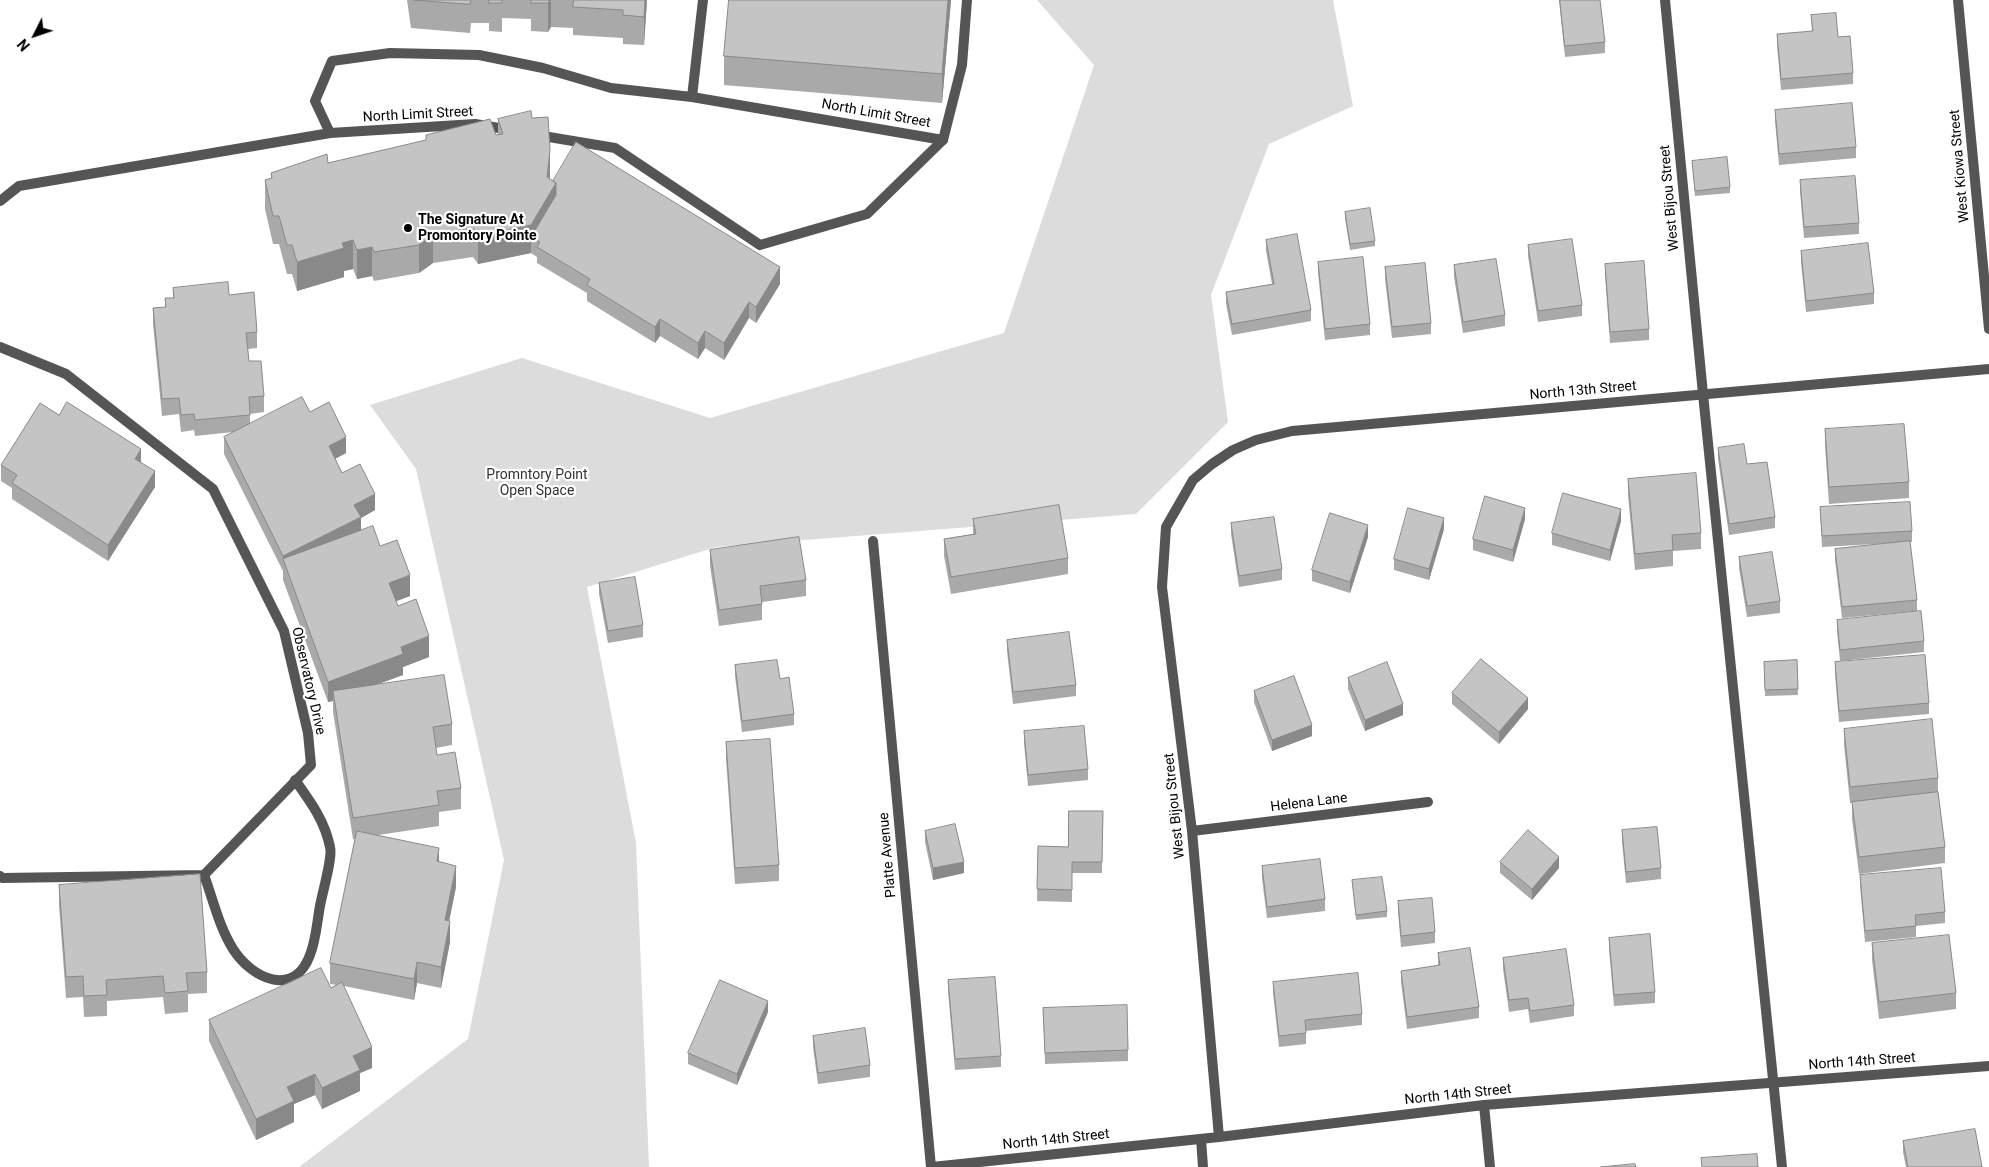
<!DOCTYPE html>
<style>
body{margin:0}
#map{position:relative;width:1989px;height:1167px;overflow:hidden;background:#fff;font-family:Roboto,sans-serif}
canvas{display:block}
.north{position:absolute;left:10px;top:10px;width:50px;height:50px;-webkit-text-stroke:4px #fff;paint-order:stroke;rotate:229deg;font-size:14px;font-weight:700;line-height:20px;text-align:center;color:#000}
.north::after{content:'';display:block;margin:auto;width:18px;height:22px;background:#000;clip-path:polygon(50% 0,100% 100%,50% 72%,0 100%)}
</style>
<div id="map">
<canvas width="1989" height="1167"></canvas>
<div class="north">N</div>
</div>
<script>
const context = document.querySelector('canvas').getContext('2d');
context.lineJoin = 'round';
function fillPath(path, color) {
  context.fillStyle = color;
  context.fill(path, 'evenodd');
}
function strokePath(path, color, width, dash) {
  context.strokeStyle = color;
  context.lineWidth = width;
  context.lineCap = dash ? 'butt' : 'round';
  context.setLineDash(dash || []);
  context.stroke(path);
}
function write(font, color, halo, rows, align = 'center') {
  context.font = font + ' Roboto,sans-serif';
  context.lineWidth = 4.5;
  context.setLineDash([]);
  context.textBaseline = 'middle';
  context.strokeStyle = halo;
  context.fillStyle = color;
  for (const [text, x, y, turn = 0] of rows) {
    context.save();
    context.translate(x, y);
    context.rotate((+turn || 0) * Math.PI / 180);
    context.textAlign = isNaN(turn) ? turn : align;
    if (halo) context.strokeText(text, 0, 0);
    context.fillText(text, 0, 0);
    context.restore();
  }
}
const green = new Path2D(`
 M1037,0H1333L1353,106L1269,144L1211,295L1228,422L1136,514L716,547L587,587L636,843L649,1167H299L468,1039L504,860L416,469L370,405L522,358L710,418L1004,333L1094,65Z`);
const lane = new Path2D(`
 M692,97L703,0
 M943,140L962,65L967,0
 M1703,394L1782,1167
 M204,875C213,899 219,927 233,949C252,979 294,998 310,955C316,940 317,922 320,906C322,894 333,857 330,847C325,821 310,801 295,780
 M1201,1139L1203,1167`);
const street = new Path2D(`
 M1665,0L1703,394
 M1958,0L1989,329
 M330,133L315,101L332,61L390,53L479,55L543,68L611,88L692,97L943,140L867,214L760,245L615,148L537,135
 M0,201L19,186L330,133L475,124L511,130
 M0,347L66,374L213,489L284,631L308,733L311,765L204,875L2,878L0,876
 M873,541L931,1167
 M1192,831L1428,802
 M1484,1105L1490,1167
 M1219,1137L1192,831L1162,587L1166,527L1193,480L1212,464L1233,450L1256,440L1292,431L1989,369
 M932,1167L1219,1137L1484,1105L1989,1066`);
const wall = new Path2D(`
 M407,0H647L644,45L623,44V38L573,35V28L551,27L548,32L531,31V19L502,18V32L489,31V23H471L470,33L411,28Z
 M729,0H951L942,103L724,85V56Z
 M1559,0H1600L1605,42V53L1565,57Z
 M1811,15L1838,37L1853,73V84L1781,90L1777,45V34L1812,32Z
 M1775,110L1856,147V158L1779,165L1775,121Z
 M498,119L550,179L780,284L756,323L749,318L724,360L705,348L698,359L660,336L655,343L587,301V293L537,263V257L531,253L478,264L473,257L433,263L419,273L374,281L372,276L357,279L353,269L344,271V277L297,291L292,274H287L279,244H273L265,209V180L271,179V173L328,163L498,135Z
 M1692,161L1730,187V193L1695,196Z
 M1800,180L1859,223V234L1804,238L1800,191Z
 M1345,212L1375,241V246L1350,250L1345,218Z
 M1266,240L1311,310V321L1232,335L1226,304V292L1272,284L1266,251Z
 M1528,245L1582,305V316L1538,322L1528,256Z
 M1801,251L1874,293V304L1806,312L1801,262Z
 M1318,262L1370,324V335L1325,340L1318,273Z
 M1605,264L1649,329V340L1610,343L1605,275Z
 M1454,265L1505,315V326L1463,333L1454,277Z
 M1385,267L1431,323V334L1392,338L1385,279Z
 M173,288L229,295L257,332V348L248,349L249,361L264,396V412L250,414V424L310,412L346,453L335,459L342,473L375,510L361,518V530L380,546L410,596L396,601L398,606L429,657L403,667V675L375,685L452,724V745L436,748L437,755L461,788V809L439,812V826L378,835L439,862L456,887L449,921L450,942L441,988L417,983L414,1000L344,986L372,1068L360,1073V1091L322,1109L315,1095L294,1104V1122L256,1140L209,1041V1020L331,988L337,985L330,984V963L355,839H353L333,712V701L328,702L283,580V571L224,454V437L233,432L195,436L194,430L181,432L179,414L162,416L153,324V308L165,307V298H173Z
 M59,415L141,462L155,487L108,561L12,499V488L1,481V465Z
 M1825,429L1909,482V498L1829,504L1825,445Z
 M1718,448L1747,464L1775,517V528L1729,535L1718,459Z
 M1628,479L1701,533V549L1673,551V566L1635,570L1628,495Z
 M1820,507L1912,531V542H1910L1917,600V611L1842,618L1835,560V549L1892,543L1822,547Z
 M973,519L1068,558V574L951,594L944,556V539L973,534Z
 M1525,519L1513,562L1473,550V539Z
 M1621,521L1610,561L1552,545V533Z
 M1231,523L1282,569V580L1239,587L1231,534Z
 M1444,529L1429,580L1394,570V559Z
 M1368,537L1350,593L1312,581V570Z
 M710,550L806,580V596L762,602V620L719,626L710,566Z
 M1739,557L1780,601V613L1747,617L1739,568Z
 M599,583L643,625V637L608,643L599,594Z
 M1837,620L1924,641V652L1840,661L1837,631Z
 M1007,640L1076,685V696L1013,704L1007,651Z
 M1797,660L1798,695L1765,696L1764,662Z
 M1835,662L1929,703V714L1839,722L1835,674Z
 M735,665L780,679L794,714V725L742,732L735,676Z
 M1348,678L1403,715L1365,731L1348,689Z
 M1254,691L1312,736L1272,751L1254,702Z
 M1452,693L1528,709L1499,744L1452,704Z
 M1844,729L1938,778V793L1945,847V863L1859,874L1852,819V803H1850L1844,745Z
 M1024,731L1088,769V780L1028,786L1024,743Z
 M726,742L779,865V881L735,884L726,759Z
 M1103,811L1102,873H1072V902L1037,901L1038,846L1068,847Z
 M1622,830L1661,868V879L1626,883L1622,842Z
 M925,831L964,873L933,880L925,842Z
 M1500,862L1559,868L1532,900L1500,873Z
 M1262,866L1325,899V911L1267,918L1262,878Z
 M1860,875L1945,912V923L1916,926V937L1865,942L1860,886Z
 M1352,880L1387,911V917L1356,920Z
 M59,885L207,972V993L188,994V1012L165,1014L163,997L107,1001V1016L84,1017L83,997L66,998L59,906Z
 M1398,901L1435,932V943L1401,947L1398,912Z
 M1609,938L1655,992V1003L1614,1006L1609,949Z
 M1872,943L1956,993V1009L1879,1019L1872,960Z
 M1438,953L1479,1007V1018L1407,1029L1401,982V971L1438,966Z
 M1503,958L1574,1005V1016L1530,1023L1528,1009L1509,1012L1503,969Z
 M948,980L1001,1056V1067L955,1070L948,991Z
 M1273,982L1362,1014V1025L1306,1031V1044L1279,1047L1273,993Z
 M1043,1008L1128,1050V1061L1045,1064Z
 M768,1012L737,1085L688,1064V1053Z
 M813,1036L870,1065V1077L818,1084L813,1047Z
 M1903,1141L1982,1167H1906L1903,1152Z`);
const shadedWall = new Path2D(`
 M550,0H551V27L548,32V3Z
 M645,0H647L644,45V17Z
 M948,0H951L942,103V74Z
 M550,150V178L547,177Z
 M556,183V211L531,237V253L478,264V236Z
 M433,234V263L419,273V245Z
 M353,240V269L344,271V277L297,291V262L342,243Z
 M372,247V276L357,279V250Z
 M780,267V284L756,323V307Z
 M749,302V318L724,360V343Z
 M660,319V336L655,343V327Z
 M705,331V348L698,359V343Z
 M346,437V453L329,462V446Z
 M141,449V465L135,459Z
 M155,471V487L108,561V545Z
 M375,494V510L361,518V533L283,559V556L354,505Z
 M1525,508V519L1513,562V550Z
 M1621,509V521L1610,561V550Z
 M1444,518V529L1429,580V569Z
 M1368,525V537L1350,593V582Z
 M410,575V596L389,604V583Z
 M429,636V657L403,667V675L335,700L333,691V701L328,702V682L401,647Z
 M1528,698V709L1499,744V732Z
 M1403,704V715L1365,731V720Z
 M1312,725V736L1272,751V740Z
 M439,848V869L437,861Z
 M1559,857V868L1532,900V889Z
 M964,862V873L933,880V868Z
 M456,866V887L445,941V920Z
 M450,921V942L441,988V967Z
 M417,962V983L414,1000V979Z
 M768,1001V1012L737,1085V1074Z
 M372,1047V1068L360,1073V1091L322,1109V1088L353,1056Z
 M315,1074V1095L294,1104V1122L256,1140V1119L287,1087Z`);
const building = new Path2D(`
 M414,0H471L470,4Z
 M489,0H502V3H489Z
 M532,0H550L548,3H531Z
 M574,0H645L644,17L623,15V10L573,7Z
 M729,0H948L942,74L724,56Z
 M1560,0H1600L1605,42L1565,46Z
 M1836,13L1838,37L1850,36L1853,73L1781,79L1777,34L1813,31L1811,15Z
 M1852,103L1856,147L1779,154L1775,110Z
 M531,111L532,118L548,117L550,150L547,177L556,183L531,225L478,236L473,228L433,234L419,245L374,252L372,247L357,250L353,240L342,243L344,248L297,262L292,245H287L279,216H273L265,180L272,178L271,173L327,154L328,163L426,140V135L490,119L496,135L503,134L498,119Z
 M576,142L780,267L756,307L749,302L724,343L705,331L698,343L660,319L655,327L587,285L590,279L537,247L540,242L531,237L556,195V183L553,181Z
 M1727,157L1730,187L1695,191L1692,161Z
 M1855,176L1859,223L1804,227L1800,180Z
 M1370,208L1375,241L1350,244L1345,212Z
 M1297,234L1311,310L1232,324L1226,292L1274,284L1266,240Z
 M1572,239L1582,305L1538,311L1528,245Z
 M1868,243L1874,293L1806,301L1801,251Z
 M1363,257L1370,324L1325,329L1318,262Z
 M1496,259L1505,315L1463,322L1454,265Z
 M1644,261L1649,329L1610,332L1605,264Z
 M1425,263L1431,323L1392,327L1385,267Z
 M228,282L229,295L254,292L257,332L246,333L249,361H261L264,396L249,397L250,415L195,420L194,414L181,415L179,398L162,399L153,308L166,307L165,298H174L173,288Z
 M302,397L310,412L329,402L346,437L329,446L342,473L360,464L375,494L354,505L361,517L283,556L224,437Z
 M67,402L141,449L135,459L155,471L108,545L12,483L17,475L1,465L40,403L59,415Z
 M1904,424L1909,482L1829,487L1825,429Z
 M1744,444L1747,464L1767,462L1775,517L1729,524L1718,448Z
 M1696,473L1701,533L1672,535L1673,550L1635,554L1628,479Z
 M1563,493L1621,509L1610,550L1552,533Z
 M1485,496L1525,508L1513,550L1473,539Z
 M1910,502L1912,531L1822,536L1820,507Z
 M1059,505L1068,558L951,577L944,539L976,534L973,519Z
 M1408,508L1444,518L1429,569L1394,559Z
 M1330,513L1368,525L1350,582L1312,570Z
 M1274,517L1282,569L1239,576L1231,523Z
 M373,526L380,546L397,540L410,575L389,583L398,606L416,599L429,636L401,647L403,654L328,682L283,559Z
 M799,537L806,580L760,586L762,604L719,610L710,550Z
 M1910,541L1917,600L1842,607L1835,549Z
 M1772,552L1780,601L1747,606L1739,557Z
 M635,577L643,625L608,631L599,583Z
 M1921,611L1924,641L1840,650L1837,620Z
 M1069,632L1076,685L1013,692L1007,640Z
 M1925,655L1929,703L1839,711L1835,662Z
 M1481,659L1528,698L1499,732L1452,693Z
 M777,660L780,679L789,677L794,714L742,721L735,665Z
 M1797,660L1798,689L1765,690L1764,662Z
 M1387,662L1403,704L1365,720L1348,678Z
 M444,675L452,724L433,727L437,755L455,752L461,788L437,791L439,805L353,818L333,691Z
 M1294,676L1312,725L1272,740L1254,691Z
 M1932,719L1938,778L1850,787L1844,729Z
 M1084,726L1088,769L1028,775L1024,731Z
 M770,739L779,865L735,868L726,742Z
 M1938,792L1945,847L1859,857L1852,802Z
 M1069,811H1103L1102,862H1072V890L1037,889L1038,846L1068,847Z
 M955,824L964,862L933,868L925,831Z
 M1657,827L1661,868L1626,872L1622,830Z
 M1528,830L1559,857L1532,889L1500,862Z
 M357,831L439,848L437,861L456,866L445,920L450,921L441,967L417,962L414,979L330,963Z
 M1320,859L1325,899L1267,907L1262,866Z
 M1941,868L1945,912L1915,915L1916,926L1865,931L1860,875Z
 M200,874L207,972L186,973L188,991L165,993L163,976L106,980L107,995L84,996L83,976L66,977L59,885Z
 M1382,877L1387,911L1356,915L1352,880Z
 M1432,898L1435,932L1401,936L1398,901Z
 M1650,934L1655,992L1614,995L1609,938Z
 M1949,935L1956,993L1879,1002L1872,943Z
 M1470,948L1479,1007L1407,1017L1401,971L1440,965L1438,953Z
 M1566,949L1574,1005L1530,1011L1528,998L1509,1000L1503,958Z
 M321,968L331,988L342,982L372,1047L353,1056L360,1070L322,1088L315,1074L287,1087L294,1101L256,1119L209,1020Z
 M1358,973L1362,1014L1305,1020L1306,1033L1279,1036L1273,982Z
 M995,977L1001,1056L955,1059L948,980Z
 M720,980L768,1001L737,1074L688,1053Z
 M1127,1005L1128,1050L1045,1053L1043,1008Z
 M865,1028L870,1065L818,1073L813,1036Z
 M1975,1129L1982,1167H1908L1903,1141Z
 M1757,1154L1758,1167H1702L1701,1158Z
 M1635,1164L1636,1167H1601Z`);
const markers = [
 [408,228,5,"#000"]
];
const streetNames = [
 ["North Limit Street",876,114,10],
 ["North Limit Street",418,115,-3],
 ["West Kiowa Street",1960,166,-95],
 ["West Bijou Street",1670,198,-95],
 ["North 13th Street",1583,391,-5],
 ["Observatory Drive",308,681,77],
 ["Helena Lane",1309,803,-7],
 ["West Bijou Street",1175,806,-96],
 ["Platte Avenue",888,855,-95],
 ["North 14th Street",1862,1062,-4],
 ["North 14th Street",1458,1095,-6],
 ["North 14th Street",1056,1140,-6]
];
const poiNames = [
 ["The Signature At",418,220],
 ["Promontory Pointe",418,236]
];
const parkNames = [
 ["Promntory Point",537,475],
 ["Open Space",537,491]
];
fillPath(green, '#dcdcdc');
strokePath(lane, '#555', 10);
strokePath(street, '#555', 10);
fillPath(wall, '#a9a9a9');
fillPath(shadedWall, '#898989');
fillPath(building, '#c4c4c4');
strokePath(building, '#898989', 1);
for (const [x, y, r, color] of markers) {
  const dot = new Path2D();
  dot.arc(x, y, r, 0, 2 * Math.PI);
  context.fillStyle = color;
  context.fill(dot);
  strokePath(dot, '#fff', 2);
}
write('14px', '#000', '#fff', streetNames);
write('bold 14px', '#000', '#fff', poiNames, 'left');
write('14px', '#333', '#fff', parkNames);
</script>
